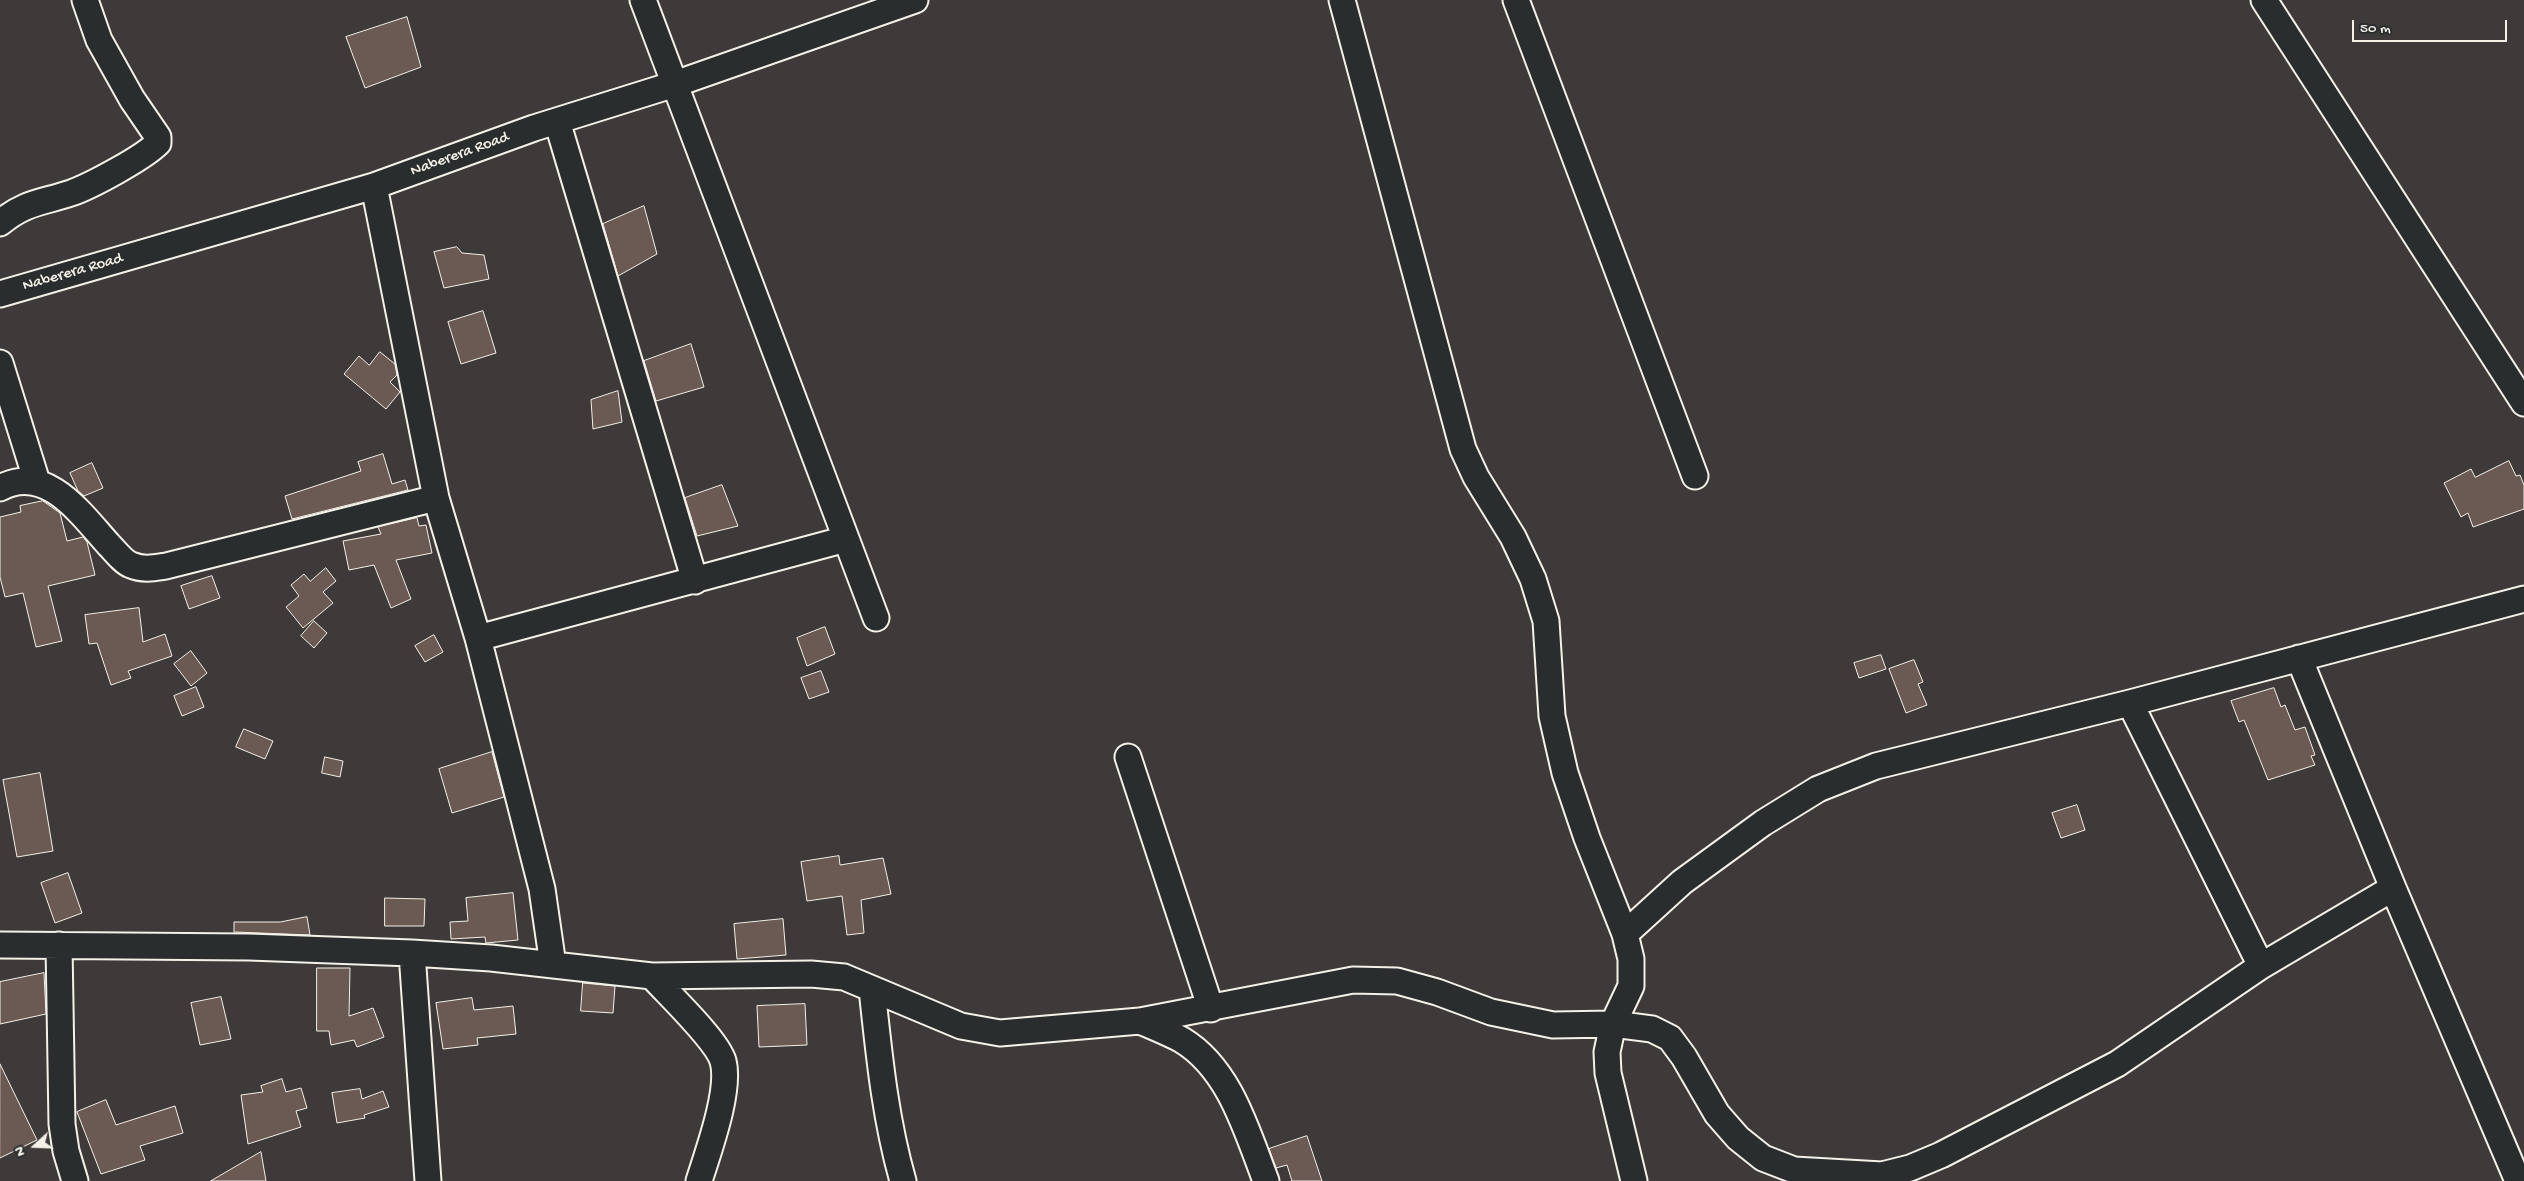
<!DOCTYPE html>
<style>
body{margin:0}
#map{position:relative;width:2524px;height:1181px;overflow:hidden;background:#3e3a39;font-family:"Gochi Hand",sans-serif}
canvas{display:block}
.north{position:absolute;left:10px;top:1121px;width:50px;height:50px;-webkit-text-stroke:4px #2a2d2e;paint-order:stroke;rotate:250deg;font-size:14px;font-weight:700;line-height:20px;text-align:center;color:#f4f1e8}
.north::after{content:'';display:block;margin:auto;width:18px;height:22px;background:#f4f1e8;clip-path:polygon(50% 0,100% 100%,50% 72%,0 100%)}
.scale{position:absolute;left:2352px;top:20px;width:155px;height:22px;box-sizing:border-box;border:2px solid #f4f1e8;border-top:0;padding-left:6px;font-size:15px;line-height:18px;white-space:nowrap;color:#f4f1e8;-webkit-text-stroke:4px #2a2d2e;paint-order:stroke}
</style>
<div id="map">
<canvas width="2524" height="1181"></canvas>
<div class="north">N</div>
<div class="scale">50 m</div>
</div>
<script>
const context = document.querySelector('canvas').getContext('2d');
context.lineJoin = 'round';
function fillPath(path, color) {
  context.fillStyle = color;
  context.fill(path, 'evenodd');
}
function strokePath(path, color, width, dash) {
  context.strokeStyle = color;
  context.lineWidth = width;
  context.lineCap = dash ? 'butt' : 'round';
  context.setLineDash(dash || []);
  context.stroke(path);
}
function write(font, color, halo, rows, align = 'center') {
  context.font = font + ' "Gochi Hand",sans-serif';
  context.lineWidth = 4;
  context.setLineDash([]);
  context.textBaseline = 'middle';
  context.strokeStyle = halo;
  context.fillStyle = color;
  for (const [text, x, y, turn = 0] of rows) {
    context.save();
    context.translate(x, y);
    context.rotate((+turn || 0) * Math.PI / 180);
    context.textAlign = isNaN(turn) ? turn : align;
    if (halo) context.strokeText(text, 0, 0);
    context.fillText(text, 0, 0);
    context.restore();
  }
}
const building = new Path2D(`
 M407,17L421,67L365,88L346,37Z
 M644,206L657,254L618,276L603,224Z
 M457,247L462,253L484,255L489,279L444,288L434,252Z
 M483,311L496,353L461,364L448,322Z
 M691,344L704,387L656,401L644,361Z
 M380,352L395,364L397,375L390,382L400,392L386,409L344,374L359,356L369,365Z
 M618,391L622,422L593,429L591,400Z
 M383,454L392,484L405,480L408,490L292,519L285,496L361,471L358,462Z
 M2509,461L2516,476L2520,475L2524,485V509L2473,527L2468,513L2461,517L2444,483L2471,469L2475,477Z
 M92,463L103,488L84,496L78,491L70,473Z
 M722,485L738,526L697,536L685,498Z
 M43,501L60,513L67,541L83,537L87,542L95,575L48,586L62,641L36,647L23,593L5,597L0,577V517L21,512L20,506Z
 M417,518L419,526L426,525L432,553L396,560L411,599L391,608L374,565L349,570L343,541L381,534L378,527Z
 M326,568L336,581L323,592L333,603L303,628L286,607L299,596L291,585L304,574L310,581Z
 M212,576L220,598L189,609L181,586Z
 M139,608L143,642L165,634L172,656L128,671L131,678L111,685L97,643L89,644L85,615Z
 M314,621L327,633L314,648L301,636Z
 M825,627L835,654L807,666L797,638Z
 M434,635L443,652L425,662L415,646Z
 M191,651L207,673L191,686L174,664Z
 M1881,655L1886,669L1859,678L1854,663Z
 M1914,660L1923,682L1918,684L1927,705L1906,713L1889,669Z
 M821,671L829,692L809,699L801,678Z
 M196,687L204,707L182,716L174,696Z
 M2274,688L2281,707L2285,705L2295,730L2305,727L2315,755L2311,756L2315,765L2268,780L2244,720L2239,722L2231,701Z
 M244,729L273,741L265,759L236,747Z
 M492,752L504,797L452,813L439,769Z
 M325,757L343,761L340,777L322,773Z
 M40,773L53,851L17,857L3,780Z
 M2077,805L2085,830L2061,838L2052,813Z
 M839,856L840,865L883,858L891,894L861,900L864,933L847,935L842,896L807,901L801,862Z
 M68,873L82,913L55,923L41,883Z
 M513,893L518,940L486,943L485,937L451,939L450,922L468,921L466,898Z
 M385,898L425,899L424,926H385Z
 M307,917L310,935L234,932V922H280Z
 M783,919L786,955L737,959L734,924Z
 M317,968H350L349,1016L373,1008L384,1037L357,1047L354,1040L331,1045L329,1031H317Z
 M44,973L46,1014L0,1024V982Z
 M583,983L615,986L613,1013L581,1011Z
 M221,997L231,1039L200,1045L191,1003Z
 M472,998L474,1010L513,1006L516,1034L477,1038L478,1045L443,1049L436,1003Z
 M805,1004L807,1045L759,1047L757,1006Z
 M0,1064L37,1140L0,1158Z
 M282,1079L286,1092L301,1088L307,1108L296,1111L301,1127L248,1144L241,1095L263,1092L261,1086Z
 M360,1089L362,1099L383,1091L389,1107L364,1115L365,1118L337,1123L332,1093Z
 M106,1100L116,1125L175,1106L183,1133L140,1146L145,1160L101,1174L77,1112Z
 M1307,1136L1322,1181H1292L1287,1165L1276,1168L1269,1149Z
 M261,1152L266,1181H211Z`);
const minor = new Path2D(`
 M643,0L876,618
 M1342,0L1463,449L1476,477L1513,537L1533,579L1546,621L1552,716L1565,773L1587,838L1625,934L1631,959V986L1613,1024L1607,1052L1608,1073L1634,1181
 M1516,0L1695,476
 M2264,0L2524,403
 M557,121L695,581
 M374,186L436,498L478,638L542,889L553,965
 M0,223C25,202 41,203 71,193C91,186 143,158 158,143V137L132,99L99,40L85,0
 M0,294L374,186L534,128L675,84L915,0
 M0,363L37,482
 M0,488C46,463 81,514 109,545C115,551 123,562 131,565C143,570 153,568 166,566L436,498
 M478,638L846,539
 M2299,658L2393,888L2518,1181
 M2130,703L2261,966
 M1128,757L1211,1009
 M1625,934L1682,882L1763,823L1818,789L1876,766L2130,703L2524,599
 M0,945L249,947L412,953L491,958L652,976L811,974L844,977L961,1026L1000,1033L1140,1021L1353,980L1397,981L1437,992L1491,1012L1553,1025L1613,1024L1652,1029L1670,1038L1684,1057L1717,1114L1738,1138L1763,1158L1794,1170L1882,1175L1910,1168L1941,1155L2117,1064L2261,966L2393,888
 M59,945L62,1124L66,1151L75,1181
 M412,953L428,1181
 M652,976C668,994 717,1040 723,1061C731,1090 708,1152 699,1181
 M872,989C879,1054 885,1118 903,1181
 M1140,1021C1154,1027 1169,1033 1182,1040C1230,1069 1247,1132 1266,1181`);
const streetNames = [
 ["Naberera Road",460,155,-20],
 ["Naberera Road",73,273,-16]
];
fillPath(building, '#6b5a54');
strokePath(building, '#f4f1e8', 1);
strokePath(minor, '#f4f1e8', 29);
strokePath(minor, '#2a2d2e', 25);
write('16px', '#f4f1e8', '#2a2d2e', streetNames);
</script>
